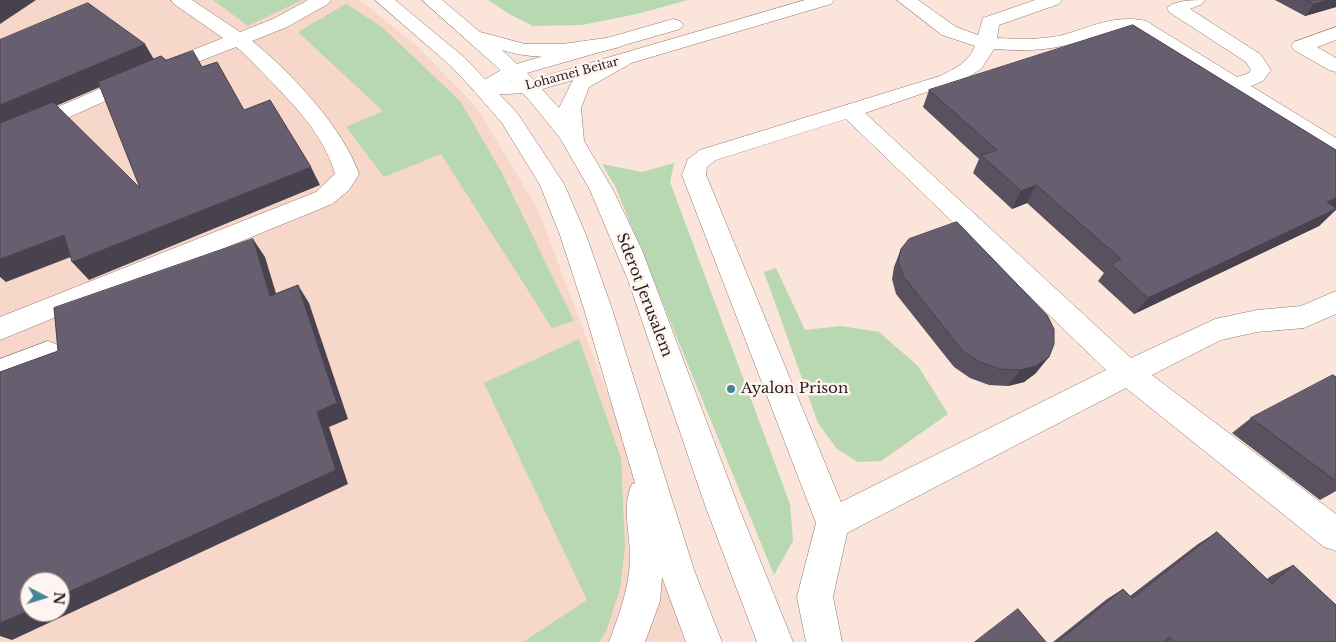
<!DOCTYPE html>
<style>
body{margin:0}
#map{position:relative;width:1336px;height:642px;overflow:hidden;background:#fbe4d9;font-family:"Libre Baskerville",serif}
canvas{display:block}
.north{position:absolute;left:20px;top:572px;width:50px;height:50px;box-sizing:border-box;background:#fef4f0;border:1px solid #a89f9b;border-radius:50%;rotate:95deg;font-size:14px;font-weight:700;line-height:20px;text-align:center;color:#271f1b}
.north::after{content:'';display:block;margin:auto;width:18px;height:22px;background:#458599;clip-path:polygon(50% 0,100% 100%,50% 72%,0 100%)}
</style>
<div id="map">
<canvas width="1336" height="642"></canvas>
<div class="north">N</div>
</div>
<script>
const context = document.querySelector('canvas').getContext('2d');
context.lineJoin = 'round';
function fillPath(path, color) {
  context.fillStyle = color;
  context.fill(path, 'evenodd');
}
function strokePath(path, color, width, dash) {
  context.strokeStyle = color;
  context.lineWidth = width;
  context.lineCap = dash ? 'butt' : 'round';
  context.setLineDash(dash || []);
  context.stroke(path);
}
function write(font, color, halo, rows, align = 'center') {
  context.font = font + ' "Libre Baskerville",serif';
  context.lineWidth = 5;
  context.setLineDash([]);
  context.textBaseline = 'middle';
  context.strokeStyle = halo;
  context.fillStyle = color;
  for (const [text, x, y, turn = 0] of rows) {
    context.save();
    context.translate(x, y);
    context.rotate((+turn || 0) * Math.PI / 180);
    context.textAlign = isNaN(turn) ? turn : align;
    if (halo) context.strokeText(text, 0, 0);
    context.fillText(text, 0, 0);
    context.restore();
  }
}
const built = new Path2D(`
 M0,0H357L365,4L418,47L477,108L538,210L645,494L684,642H0ZM30,582H60V612H30Z`);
const green = new Path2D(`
 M213,0H302L248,26Z
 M488,0H688L637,14L582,25L533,26L511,15Z
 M346,4L382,27L460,101L501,171L574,321L552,328L441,154L384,177L346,127L383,111L298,32Z
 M674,163L670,182L790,504L793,541L774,575L615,186L602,164L642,172Z
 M776,268L805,330L841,326L879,332L918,366L948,414L881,461L858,462L837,449L818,423L764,272Z
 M579,339L621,458L625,547L620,589L606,632L599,642H523L587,600L484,383Z`);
const minor = new Path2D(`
 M171,0H192L240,32L273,19L308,0H331L328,4L287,27L252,41C289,70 344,129 359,174L349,190L332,204L0,340V317L316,192L335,174C324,134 292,103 264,74C255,65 246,54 236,47L157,78L0,148V132L143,70L223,38L174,4Z
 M805,0H834L831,4L529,93L483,95L476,93L473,89L476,85L506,67L666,21L673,19L680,21L683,25L680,29L520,75L510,82L528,81Z
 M897,0H918L956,27L978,35L983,18L1035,0H1062L1059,4L999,25L997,38C1018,39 1042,40 1063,35C1091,27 1116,14 1146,21L1237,77L1249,73L1251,70L1246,62L1169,12L1167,8C1175,0 1193,0 1205,0L1202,4L1190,9L1260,54L1271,70L1263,81L1251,86L1336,138V155L1328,153L1134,30C1112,28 1095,38 1074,43C1048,51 1021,51 994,49L981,69L965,79L865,113L1131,358L1215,319L1257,310L1301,306L1336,291V314L1304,328L1257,332L1221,340L1152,375L1336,514V551L1324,547L1126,388L847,533L833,597L842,642H806L797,597L816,523L682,175L688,159L700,150L940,76C955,69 969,62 975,46L942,35ZM846,119L1106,370L841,502L706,175L707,167L716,160Z
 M1336,27V40L1317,47L1336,58V72L1329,70L1294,50L1291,46L1294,42Z
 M48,341L58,345L62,353L58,361L0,383V359Z`);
const major = new Path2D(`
 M375,0H395L465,58L518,114L564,184L586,235L612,309L694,570L722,642H686L662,577L660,601L645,642H609C619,615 629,589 630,560C631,536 621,507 632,484L635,483L584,309L560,235L540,185L502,123L476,93L451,66Z
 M422,0H442L480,32L525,44H562L613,37L620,39L623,43L620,47C582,57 540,62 502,50L529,75L559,108L573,80L616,56L623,54L630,56L633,60L630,64L589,87L581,108L584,141L613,190L642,250L739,508L793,642H757L706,508L628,280L590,190L560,138L530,101L497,67Z`);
const wall = new Path2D(`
 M1275,0H1336V7L1305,16Z
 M929,90L1336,150V210L1319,226L1134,314L1098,281L1104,273L1027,203L1012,209L973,173L979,159L923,107Z
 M901,249L1036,373L1024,382L1008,386L989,385L970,378L954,367L896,294L892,279L894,267Z
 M1336,377V491L1320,500L1232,433L1251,418Z
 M1217,532L1267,579L1271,576L1293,565L1336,642H1053L1107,599L1123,589L1130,596L1198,544Z`);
const shadedWall = new Path2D(`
 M0,0H36L0,24Z
 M1329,0H1336V7L1305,16L1314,4Z
 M145,44L156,63L0,130V105Z
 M311,167L320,185L89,280L72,262Z
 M1036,185L1027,203L1012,209L1021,191Z
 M1336,198V209L1327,202Z
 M1336,209L1319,226L1134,314L1148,298Z
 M64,235L81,253L6,282L0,277V259Z
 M253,239L265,257L282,313L270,296Z
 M298,285L309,303L348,419L329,427L348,484L12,640L0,636V623L30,610V612H60V596L317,412Z
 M1049,357L1036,373L1024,382L1008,386L1020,370Z`);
const building = new Path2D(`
 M1306,0H1329L1314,4Z
 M88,3L145,44L0,105V40Z
 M1133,25L1336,150V198L1327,202L1336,208V209L1148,298L1111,264L1121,259L1036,185L1021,191L981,155L997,150L929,90Z
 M193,51L202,67L217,62L244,110L270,100L311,167L72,262L64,235L0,259V123L53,102L140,188L98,82L161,56L166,60Z
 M957,222L1047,315L1054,329V344L1049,357L1036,366L1020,370L1000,369L980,362L963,351L904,277L898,261L901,249L909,239Z
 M253,239L270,296L298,285L337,403L317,412L336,470L60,596V582H30V610L0,623V372L58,351L54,308Z
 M1333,375L1336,377V481L1251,418Z
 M1217,532L1272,584L1293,565L1336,605V642H1174L1169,637L1164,642H1057L1123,589L1132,598Z
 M1018,609L1046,642H975Z`);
const markers = [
 [731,389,5,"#458599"]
];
const farStreetnames = [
 ["Lohamei Beitar",572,74,-15]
];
const streetNames = [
 ["Sderot Jerusalem",644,295,69]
];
const poiNames = [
 ["Ayalon Prison",741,389]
];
fillPath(built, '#f6d7c9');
fillPath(green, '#b8d8b1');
strokePath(minor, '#8d796f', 1);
strokePath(major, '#8d796f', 1);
fillPath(minor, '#fff');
fillPath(major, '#fff');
fillPath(wall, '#59515f');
fillPath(shadedWall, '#48424e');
fillPath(building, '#675e6f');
strokePath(building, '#48424e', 1);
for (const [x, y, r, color] of markers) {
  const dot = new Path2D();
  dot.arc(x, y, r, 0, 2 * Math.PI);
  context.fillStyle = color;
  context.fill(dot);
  strokePath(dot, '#fef4f0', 2);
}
write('12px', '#271f1b', '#fef4f0', farStreetnames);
write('15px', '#271f1b', '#fef4f0', streetNames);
write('15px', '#271f1b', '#fef4f0', poiNames, 'left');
</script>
